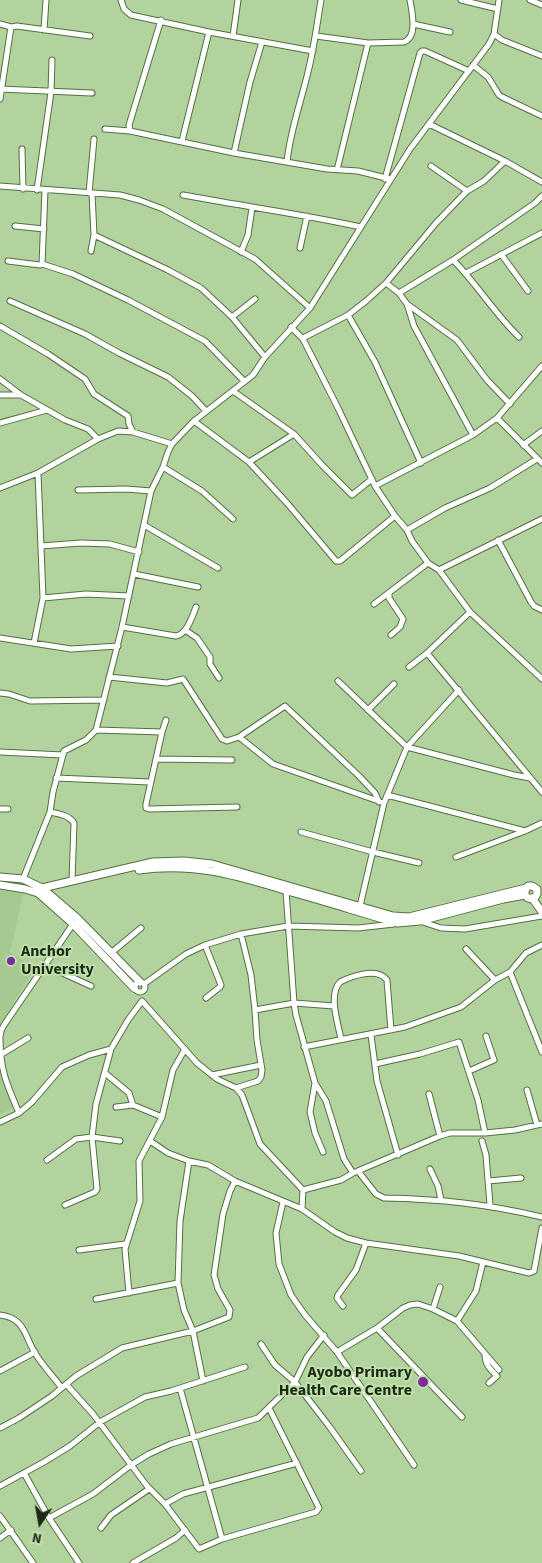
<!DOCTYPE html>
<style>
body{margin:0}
#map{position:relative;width:542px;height:1563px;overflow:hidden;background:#b2d29e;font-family:"Source Sans 3",sans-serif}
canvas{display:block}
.north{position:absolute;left:15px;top:1498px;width:50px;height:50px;-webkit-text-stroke:4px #bfdfab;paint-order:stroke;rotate:192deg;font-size:14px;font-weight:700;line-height:20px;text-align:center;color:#1d2915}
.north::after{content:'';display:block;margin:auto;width:18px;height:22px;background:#1d2915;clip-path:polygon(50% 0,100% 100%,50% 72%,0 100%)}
</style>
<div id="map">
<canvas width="542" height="1563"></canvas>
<div class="north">N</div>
</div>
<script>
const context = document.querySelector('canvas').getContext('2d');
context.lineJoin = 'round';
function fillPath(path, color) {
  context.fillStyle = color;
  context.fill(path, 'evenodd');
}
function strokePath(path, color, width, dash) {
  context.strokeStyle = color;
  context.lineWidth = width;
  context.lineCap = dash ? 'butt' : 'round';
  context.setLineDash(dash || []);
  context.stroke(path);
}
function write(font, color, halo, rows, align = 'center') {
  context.font = font + ' "Source Sans 3",sans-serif';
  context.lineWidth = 4;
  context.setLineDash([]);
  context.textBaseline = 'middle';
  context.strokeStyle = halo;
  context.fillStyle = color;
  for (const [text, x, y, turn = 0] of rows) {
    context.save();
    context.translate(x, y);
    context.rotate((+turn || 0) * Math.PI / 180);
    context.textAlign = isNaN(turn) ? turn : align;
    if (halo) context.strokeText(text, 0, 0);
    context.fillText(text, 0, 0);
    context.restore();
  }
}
const built = new Path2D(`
 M0,888L24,891L10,952L35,969L15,1000L1,1025L0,1030Z
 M0,1068L14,1108L0,1114Z`);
const street = new Path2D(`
 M121,0L124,9L131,15L209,32L313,51
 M461,0L498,9
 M530,0L542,5
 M161,20L129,125L130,131L234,153L327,169L358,171L390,179
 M0,24L11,27
 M413,24L450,32
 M44,30L46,0
 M494,34L502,40L542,56
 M233,36L238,0
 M316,36L368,43L404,42C418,37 412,12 410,0
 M473,65L488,77L499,95L502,97L542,116
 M0,89L92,93
 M0,99L11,27L17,26L90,36
 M429,124L505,161L542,182
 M105,129L130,131
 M182,141L209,32
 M22,149L23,189
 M234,153L250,82L262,42
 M287,162C290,131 301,102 308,72C314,48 317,24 321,0
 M431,166L467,191
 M337,170L368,43
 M385,179L420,53L422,51H425L469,71
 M0,186L120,195L139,200L163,209L255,259L310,308
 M37,190L51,92L52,60
 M89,193L94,139
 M183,195C242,206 302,214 361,227
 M15,226L44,229
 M94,235L168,270L201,288L232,317L265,357
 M300,248L307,216
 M91,251L94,235L92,193
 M241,252L248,235L252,208
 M501,254L528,291
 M453,260C477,284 494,313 519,337
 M8,261L40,265L42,264L45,190
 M42,264L73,274L128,300L205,341L244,381
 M466,273L542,233
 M386,283L399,293L407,304L457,340L487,380L510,404
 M399,293L453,260L535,203L542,196
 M10,301L85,334L119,353L168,377L192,396L206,411
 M407,304L414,326L473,435
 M348,315L375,362L421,463
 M232,317L255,299
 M0,326L48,354L85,379L94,394L128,416L129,424L133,432
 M291,327L303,339L338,408L375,486L395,516L407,530L412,541L428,563L439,570L470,612L542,679
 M303,339L305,337L348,315L366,301L386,283L436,223L467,191L484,181L505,161
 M0,379L21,395
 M233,391L294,434L322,465L352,495L372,479
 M0,395H21L65,420L88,429L98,439
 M497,418L542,463
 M194,421L249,462L287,503L336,561H340L395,516
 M0,423L47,410
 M523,445L542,431
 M249,462L294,434
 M163,467L202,491L233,519
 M375,486L473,435L497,418L542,366
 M0,488L38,473L98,439L118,431L133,432L172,444
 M78,490L126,489L151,491
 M144,525L218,568
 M407,530L445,508L490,488L537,459
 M498,540L531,602L534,606L542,610
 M41,546L81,543L110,544L139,552
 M439,570L542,519
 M134,574L198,587
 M389,594V598L403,619L400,627L391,635
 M43,598L86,594L129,596
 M374,604L428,563
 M122,627L176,636C187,634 192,617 196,607
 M185,630L197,638L210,657V664L219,678
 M0,638L71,649L118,646
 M34,643L43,598L38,473
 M427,653L542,792
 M409,667L427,653L470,612
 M109,677L167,683L183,679L222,739L227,741L239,737L273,764L384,803
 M338,681L407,747L514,775L530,778
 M0,693L9,694L30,701L104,700
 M368,710L394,684
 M166,720L162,732L146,804V808L149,809L237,807
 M96,730L162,732
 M239,737L285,706L359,776L375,793L379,802
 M0,752L63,755
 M157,759L232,760
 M56,778L150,782
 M387,795L525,831
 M0,809H8
 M50,812C59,814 69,815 74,823L72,881
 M301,832L373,852L419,863
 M456,857L525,831L542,823
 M23,879L50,812L53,792L64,751L86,740L96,730L122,627L151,491L163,467L168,452L172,444L194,421L253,375L265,357L310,308L410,149L489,44L494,34L499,0
 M286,891L294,1003L296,1015L315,1083L326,1101L344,1159L353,1173
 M360,906L384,803L407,747L459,690
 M420,921L441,928L465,929L542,916
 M205,945L221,985L220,987L206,998
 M466,949L495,980
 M111,953L141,928
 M45,965L91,986
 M510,972L542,1052
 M135 987a5 5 0 1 1 10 0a5 5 0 1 1-10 0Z
 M144,984L186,954L205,945L241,934L288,926L358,928L394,924
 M255,1010L294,1003L334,1006
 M371,1035L377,1081L398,1155
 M0,1037L1,1031L4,1025L73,924
 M0,1039C0,1070 7,1085 19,1113
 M341,1039C338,1023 328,995 340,982C352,976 377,967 387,980L391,1030
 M304,1047L405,1027L461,1007L495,980L510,972L526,953L542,945
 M0,1055L28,1038
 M375,1064L420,1054L459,1042L478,1100L485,1133
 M469,1071L494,1060L486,1036
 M105,1073L129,1093L133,1105
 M212,1075L261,1065
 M315,1083L310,1112L315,1133L323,1152
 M236,1088L258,1081L261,1077L262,1070L257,1040L255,1010L251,975L241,934
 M527,1090L537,1125
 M429,1094L440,1136
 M116,1107L133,1105L162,1117
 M0,1122L19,1113L32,1102L62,1067L89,1055L111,1049
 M150,1141L168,1153L189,1161L208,1165L235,1181L302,1209L335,1232L347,1238L366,1243L459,1256L529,1273L534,1271L542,1228
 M482,1141L486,1155L490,1205
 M47,1160L76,1139L92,1137L120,1141
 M430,1169L438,1186L441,1200
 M358,1171L376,1194L384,1198C440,1199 487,1204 542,1217
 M488,1181L521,1178
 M303,1190L341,1180L353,1173L440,1136L450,1133H485L515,1130L542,1124
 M283,1202L276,1233L279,1264L291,1295L305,1315L337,1352L414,1465
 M65,1205L95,1192L97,1189L92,1137L96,1104L111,1049L128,1020L142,1001L197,1063L217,1079L236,1088L242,1095L260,1144L303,1190L302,1209
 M79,1250L125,1244
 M129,1293L125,1249L140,1201L139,1161L162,1117L173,1070L185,1049
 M96,1299L178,1283
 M343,1306L337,1298L338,1295L356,1270L366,1243
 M433,1309L440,1287
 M0,1315C25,1318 24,1335 35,1353C42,1365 53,1376 61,1387
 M457,1321L476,1291L483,1262
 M377,1328L462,1417
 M261,1344L275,1365L295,1382L329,1426L361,1471
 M337,1352L377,1328L403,1308L410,1305L418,1304L433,1309L457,1321L499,1370
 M485,1355C485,1365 491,1370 497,1376L489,1383
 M0,1371L35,1352
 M203,1381L193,1331L229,1317L230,1310L218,1289L214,1275L223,1214L230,1191L235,1181
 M66,1384L93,1414L147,1486L165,1504L199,1549L222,1539L316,1512L319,1508L269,1408
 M180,1388L222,1539
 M0,1428L19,1418L52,1396L76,1376L122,1348L193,1331L184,1310L178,1283L180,1221L189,1161
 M24,1473L49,1518L79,1563
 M0,1486L44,1462L70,1446L100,1422L145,1397L171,1391L245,1367
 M165,1504L183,1494L297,1463
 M0,1516L33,1563
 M49,1518L93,1494L131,1465L149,1454L171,1444L258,1418L295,1382L307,1357L324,1335
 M101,1528L111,1515L149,1489
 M0,1538L11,1530
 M133,1563L176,1538L185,1530`);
const secondary = new Path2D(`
 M139,870C194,862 239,876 291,892C327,902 362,913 397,923L420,921L503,899L525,895
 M0,877L23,879L42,888L77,918L140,982
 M0,885L25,889L38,893L73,924L134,988
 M528,886H532L537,889V894L534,899L528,898L525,895V891Z
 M42,888L153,862L184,861L212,864L393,916L409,917L526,888
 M532,898L542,912`);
const markers = [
 [11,961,5,"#792a9b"],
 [423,1382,6,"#792a9b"]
];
const poiNames = [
 ["Anchor",21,952],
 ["University",21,970],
 ["Ayobo Primary",412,1373,"right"],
 ["Health Care Centre",412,1391,"right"]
];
fillPath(built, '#a5c98f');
strokePath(street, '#537040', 7);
strokePath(secondary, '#537040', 9);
strokePath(street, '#fff', 5);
strokePath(secondary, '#fff', 7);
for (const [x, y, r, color] of markers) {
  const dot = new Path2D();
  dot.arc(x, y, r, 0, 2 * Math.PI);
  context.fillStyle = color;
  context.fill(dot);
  strokePath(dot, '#bfdfab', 2);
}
write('bold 16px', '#1d2915', '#bfdfab', poiNames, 'left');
</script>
